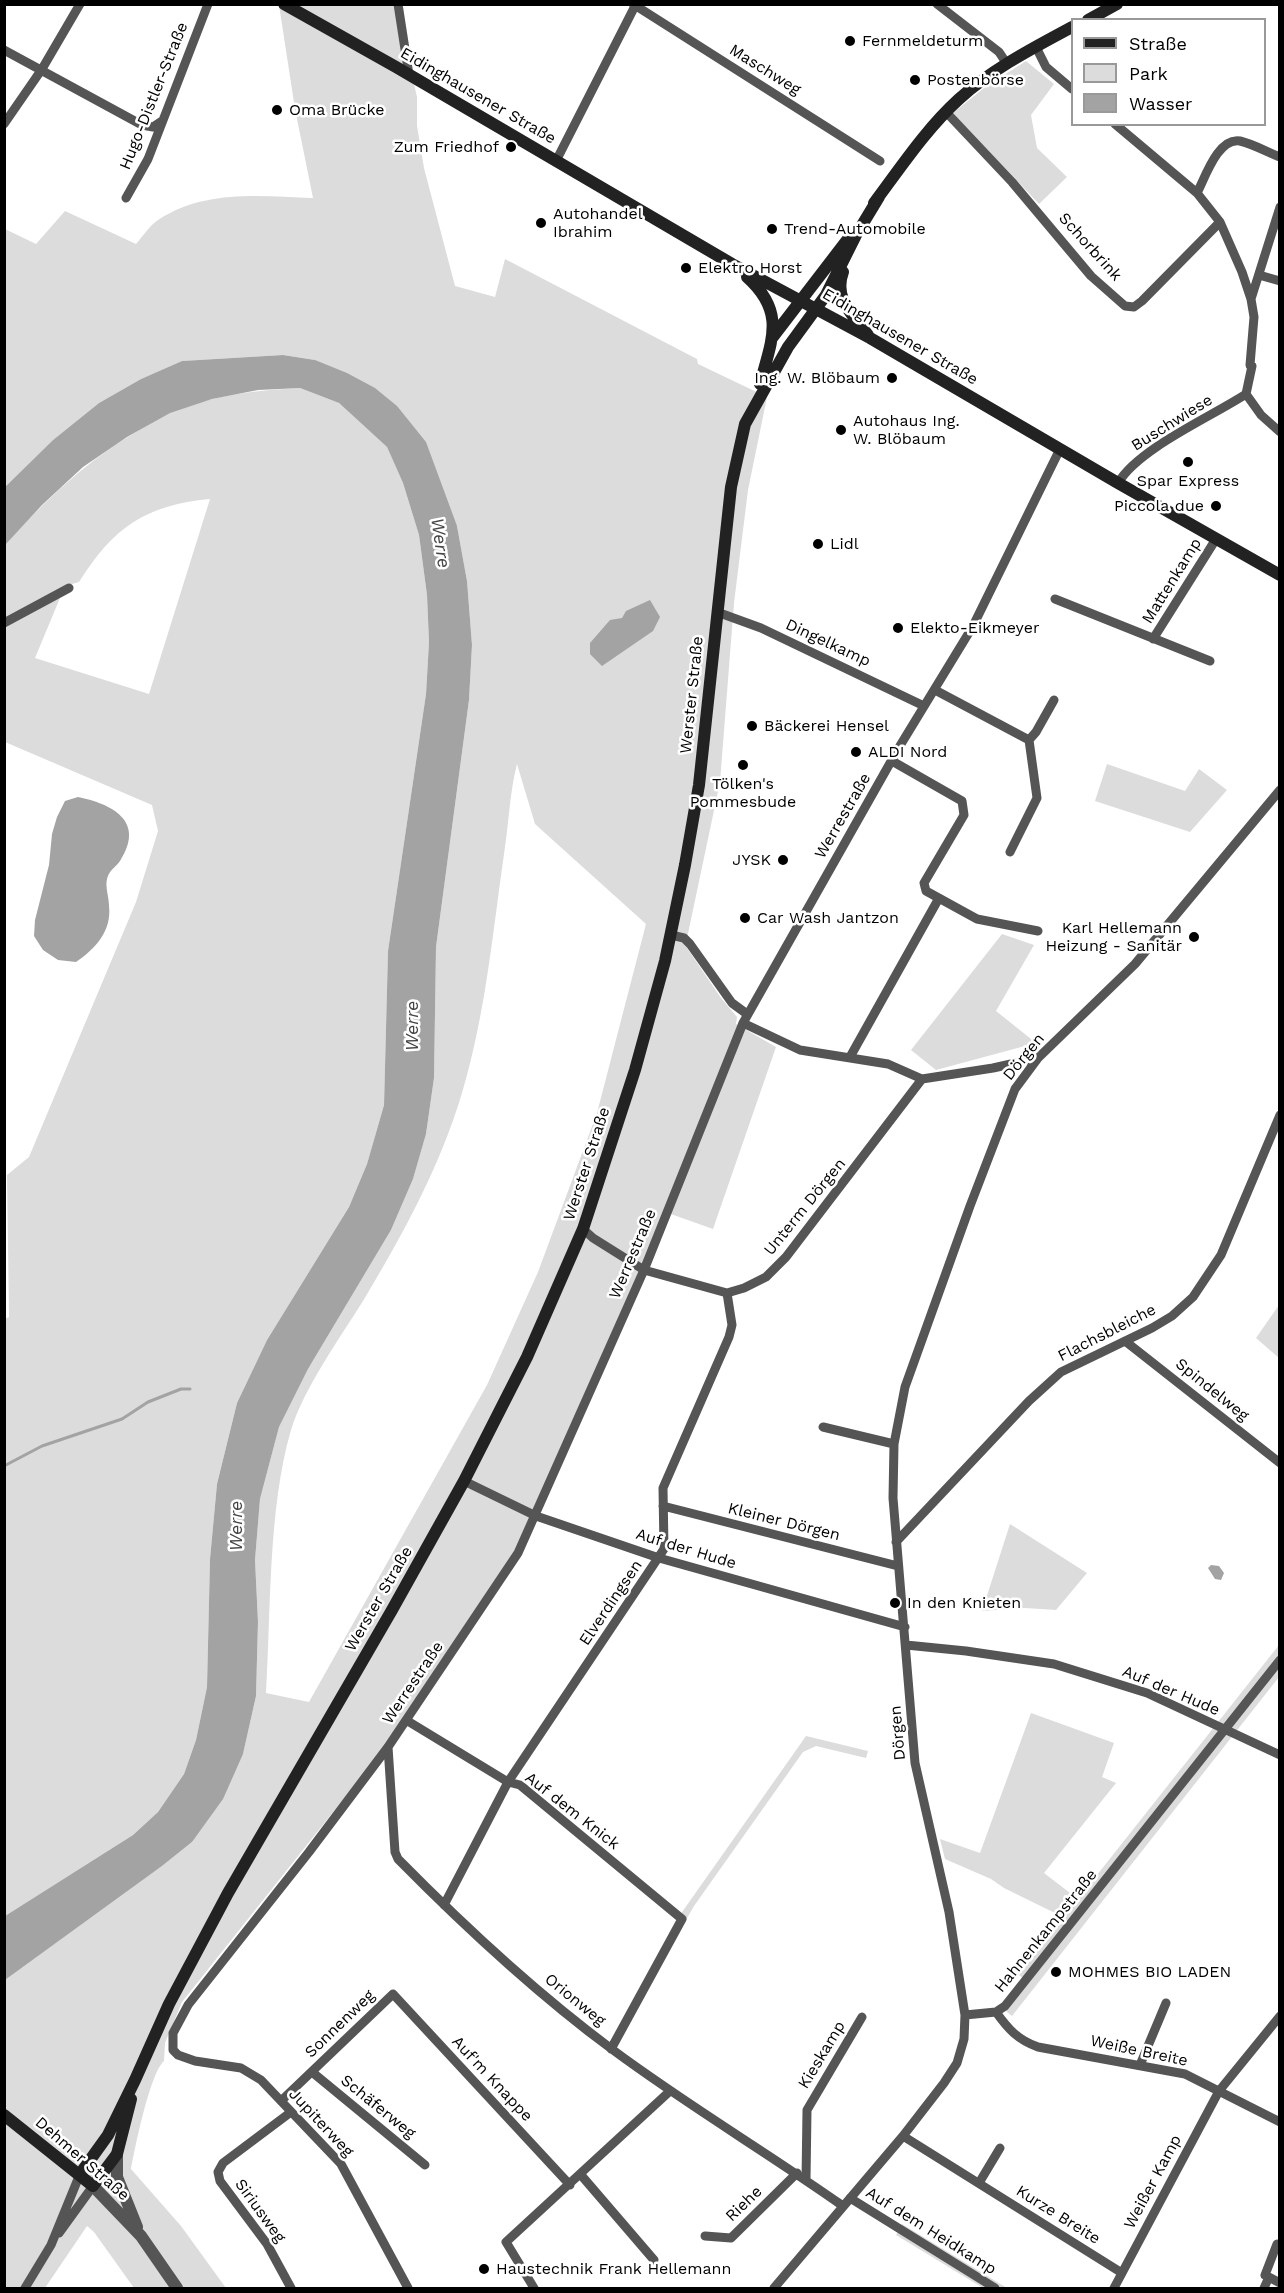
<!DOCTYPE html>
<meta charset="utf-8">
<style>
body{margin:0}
#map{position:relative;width:1284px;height:2293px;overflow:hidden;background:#fff;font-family:"Work Sans",sans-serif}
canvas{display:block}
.frame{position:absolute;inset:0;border:6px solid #000;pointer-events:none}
.legend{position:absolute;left:1071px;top:18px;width:195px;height:108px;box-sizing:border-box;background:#fff;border:2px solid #999;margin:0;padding:8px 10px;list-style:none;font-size:18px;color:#000}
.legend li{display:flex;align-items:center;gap:12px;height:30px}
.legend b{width:30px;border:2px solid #999}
</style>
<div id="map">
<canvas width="1284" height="2293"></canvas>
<div class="frame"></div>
<ul class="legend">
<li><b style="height:8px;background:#222"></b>Straße</li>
<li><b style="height:16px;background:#dcdcdc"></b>Park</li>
<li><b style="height:16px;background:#a3a3a3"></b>Wasser</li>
</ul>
</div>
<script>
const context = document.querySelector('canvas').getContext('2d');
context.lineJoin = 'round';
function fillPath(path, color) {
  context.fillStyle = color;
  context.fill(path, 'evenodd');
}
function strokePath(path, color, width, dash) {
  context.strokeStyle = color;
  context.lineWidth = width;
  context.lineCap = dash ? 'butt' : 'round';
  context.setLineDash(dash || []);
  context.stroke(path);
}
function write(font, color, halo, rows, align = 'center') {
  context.font = font + ' "Work Sans",sans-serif';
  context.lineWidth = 5;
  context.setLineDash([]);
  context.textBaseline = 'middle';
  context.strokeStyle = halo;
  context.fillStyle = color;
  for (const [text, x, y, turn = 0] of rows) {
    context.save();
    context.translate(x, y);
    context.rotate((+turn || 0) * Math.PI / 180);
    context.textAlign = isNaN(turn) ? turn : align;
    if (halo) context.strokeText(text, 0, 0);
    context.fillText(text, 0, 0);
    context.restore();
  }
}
const green = new Path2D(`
 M279,5H396L417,97V126L424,168L455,286L495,297L505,259L697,359L698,364L767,397L748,490L734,603L720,782L686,943L687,948L721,998L737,1017L736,1024L776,1047L713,1229L668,1213L517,1552L380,1753L182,2002L165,2043L164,2061C150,2073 135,2148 131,2169L181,2226L226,2288H134L94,2232L87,2226L45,2288H5V1980L162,1866L192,1842L243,1754L256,1696L258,1622L255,1560L260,1499L279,1427L308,1369L391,1230L413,1179L426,1134L434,1078L436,947L469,700L472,645L467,581L457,526L315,360L283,355L182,361L141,379L99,403L53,440L5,487V229L36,244L65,211L136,244C143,236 150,225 158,220C204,189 261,196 313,198L295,109ZM517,764L535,824L646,924L597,1113L538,1272L487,1385L309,1702L266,1693C271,1610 268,1509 291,1430C304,1388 340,1338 363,1301C402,1236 440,1167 462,1093C486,1013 493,929 505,847C509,820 510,791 517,764Z
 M1026,61L1054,84L1031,115L1037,148L1067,177L1039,204L953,113L984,88Z
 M300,388L339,403L387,447L403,483L419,535L427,595L429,642L426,694L388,951L384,1105L367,1164L349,1207L267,1340L237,1403L217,1484L210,1559L207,1687L196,1740L184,1774L158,1812L133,1835L5,1916L4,1319L9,1317L7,1175L29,1157L136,902L158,831L152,805L5,742L4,545C47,499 88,459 143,428C152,423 161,416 171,412C213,395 256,390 300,388ZM210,499L149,694L35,658L65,586L79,582C113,528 145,505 210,499Z
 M1107,764L1185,791L1199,769L1227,790L1190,832L1095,801Z
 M1002,934L1034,945L996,1011L1036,1043L936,1070L911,1050Z
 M1279,1305V1358L1256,1338Z
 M1010,1524L1087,1573L1056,1610L1025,1608L982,1611Z
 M1279,1645V1677L1012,2016L1001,2007L1023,1978L1019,1975L1063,1917L1004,1888L991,1879L945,1859L940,1839L980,1853L1031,1713L1114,1743L1102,1777L1116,1783L1044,1873L1078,1899Z
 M806,1736L868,1751L866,1758L816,1746L803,1752L694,1906L686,1920L680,1915Z
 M902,2224L1007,2288H983L896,2235Z`);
const water = new Path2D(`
 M283,355L315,360L347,373L375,388L397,406L426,442L457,526L467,581L472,645L469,700L436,947L434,1078L426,1134L413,1179L391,1230L308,1369L279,1427L260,1499L255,1560L258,1622L256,1696L243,1754L223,1799L192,1842L162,1866L5,1980V1916L133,1835L158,1812L184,1774L196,1740L207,1687L210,1559L217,1484L237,1403L267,1340L349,1207L367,1164L384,1105L388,951L426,694L429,642L427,595L419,535L403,483L387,447L339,403L300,388L258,390L212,399L170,413L127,437L83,467L42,505L5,545V487L53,440L99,403L141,379L182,361Z
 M650,600L660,617L653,631L602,666L590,654V643L610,620L622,618L626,611Z
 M78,797C112,804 146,821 120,861C115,868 109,870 107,879C105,887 109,897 109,906C112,931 95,949 76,962L58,960L43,950L34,936L35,920L49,865L52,834L57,817L65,801Z
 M1211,1565L1219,1566L1224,1573L1221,1580L1215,1579L1208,1568Z`);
const stream = new Path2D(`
 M4,1466L42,1446L122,1419L148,1402L181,1389H190`);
const minor = new Path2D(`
 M398,4L409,75
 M633,4L880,161
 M937,4L999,52L1007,64
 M1036,47L1046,67L1072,89
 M4,50L142,125L153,127L162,121
 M946,112L1012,182L1091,276L1125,306L1134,307L1142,301L1220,222
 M4,124L42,69L80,4
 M1115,124L1197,193L1220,222L1242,272L1251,299L1254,317L1250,365L1252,366L1246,394L1261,415L1280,432
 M556,161L636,4
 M1197,193C1205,178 1218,137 1240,141C1253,144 1267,152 1280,157
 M126,198L148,159L208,4
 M1259,275L1280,281
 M1251,299L1280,207
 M1118,483C1139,448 1211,417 1246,394
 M1055,599L1210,661
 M717,612L761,628L924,706
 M4,623L69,588
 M1153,639L1216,539
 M935,690L1029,740L1037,798L1010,852
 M1029,740L1036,732L1054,700
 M892,761L962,801L964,815L924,883L926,891L977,919L1038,931
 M671,935L684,938L690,944L732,1003L747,1014
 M743,1023L800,1050L888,1064L922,1079L993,1068L1038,1058
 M850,1057L939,898
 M583,1229L593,1238L644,1270L727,1293L744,1288L766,1277L786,1257L922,1079
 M1125,1341L1280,1463
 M823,1427L894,1444
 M464,1481L536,1516L659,1558L905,1627
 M663,1506L898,1566
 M896,1542L1029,1401L1061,1372L1152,1328L1172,1316L1193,1297L1221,1255L1280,1115
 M906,1645L966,1651L1054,1664L1147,1693L1280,1755
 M406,1720L508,1782L520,1785L682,1919L611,2049
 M388,1747L395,1852L398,1859C465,1927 536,1993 613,2050C687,2105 768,2153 843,2206
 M444,1905L508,1782L664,1549L663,1488L729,1337L732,1325L727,1293
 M996,2012C1008,2029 1018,2040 1038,2047L1185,2074L1280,2122
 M965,2015L996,2012L1005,2006L1280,1660
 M1140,2065L1166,2003
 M312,2072L425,2165
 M281,2101L393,1994L570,2185
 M903,2136L1122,2273
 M581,2175L654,2260
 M806,2180L807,2110L862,2017
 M979,2183L1000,2148
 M850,2198L995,2288
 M59,2233L93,2186
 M705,2236L731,2238L797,2173
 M1277,2244L1265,2275L1280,2283
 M25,2288L51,2245L80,2174
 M291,2288L267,2244L220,2181L218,2172L223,2163L291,2112
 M408,2288L341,2164L261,2080L241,2068L195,2061L178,2055L173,2050V2033L188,2005L309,1852L388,1747L518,1553L644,1270L743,1023L898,749L973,626L1060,449
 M534,2288L506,2242L670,2091
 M774,2288L903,2136L944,2083L957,2063L964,2039L965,2015L949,1912L915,1763L893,1498L894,1444L905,1387L970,1206L1015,1089L1038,1058L1135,964L1280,790
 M1114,2288L1219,2091L1280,2016
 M1264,2288L1269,2277`);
const tertiary = new Path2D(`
 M117,2154V2177L137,2227
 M93,2186L141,2236L177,2288`);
const secondary = new Path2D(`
 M284,4L396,67L732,264L870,338L1118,483L1280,575
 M1088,20L1117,4
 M874,203C901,167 926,129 959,99C992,69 1033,48 1072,27
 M843,272C833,299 853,315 868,335
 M747,277C786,312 772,339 760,384
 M772,338L848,239
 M4,2115L93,2186L117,2154L131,2099
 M80,2174L108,2135L135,2080L169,2004L228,1893L392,1610L464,1481L527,1357L583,1229L635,1070L665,961L685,865L699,785L731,487L745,424L788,347L826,295L856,235L879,197`);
const markers = [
 [850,41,6,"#000"],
 [915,80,6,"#000"],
 [277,110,6,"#000"],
 [511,147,6,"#000"],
 [541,223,6,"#000"],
 [772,229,6,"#000"],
 [686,268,6,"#000"],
 [892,378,6,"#000"],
 [841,430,6,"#000"],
 [1188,462,6,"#000"],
 [1216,506,6,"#000"],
 [818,544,6,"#000"],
 [898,628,6,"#000"],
 [752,726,6,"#000"],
 [856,752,6,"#000"],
 [743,765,6,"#000"],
 [783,860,6,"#000"],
 [745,918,6,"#000"],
 [1194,937,6,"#000"],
 [895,1603,6,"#000"],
 [1056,1972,6,"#000"],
 [484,2269,6,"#000"]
];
const poiNames = [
 ["Fernmeldeturm",862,41],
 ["Postenbörse",927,80],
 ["Oma Brücke",289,110],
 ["Zum Friedhof",499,147,"right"],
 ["Autohandel",553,214],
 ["Ibrahim",553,232],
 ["Trend-Automobile",784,229],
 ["Elektro Horst",698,268],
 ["Ing. W. Blöbaum",880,378,"right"],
 ["Autohaus Ing.",853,421],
 ["W. Blöbaum",853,439],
 ["Spar Express",1188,481,"center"],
 ["Piccola due",1204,506,"right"],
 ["Lidl",830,544],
 ["Elekto-Eikmeyer",910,628],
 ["Bäckerei Hensel",764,726],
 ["ALDI Nord",868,752],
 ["Tölken's",743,784,"center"],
 ["Pommesbude",743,802,"center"],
 ["JYSK",771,860,"right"],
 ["Car Wash Jantzon",757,918],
 ["Karl Hellemann",1182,928,"right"],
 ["Heizung - Sanitär",1182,946,"right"],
 ["In den Knieten",907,1603],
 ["MOHMES BIO LADEN",1068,1972],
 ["Haustechnik Frank Hellemann",496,2269]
];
const streetNames = [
 ["Maschweg",765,70,32],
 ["Hugo-Distler-Straße",154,96,-68],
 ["Eidinghausener Straße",478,96,30],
 ["Schorbrink",1090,247,48],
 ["Eidinghausener Straße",900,337,30],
 ["Buschwiese",1172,423,-32],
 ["Mattenkamp",1172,581,-58],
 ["Dingelkamp",828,643,25],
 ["Werster Straße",692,695,-84],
 ["Werrestraße",843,816,-60],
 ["Dörgen",1024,1057,-51],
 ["Werster Straße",587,1164,-72],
 ["Unterm Dörgen",805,1207,-51],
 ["Werrestraße",633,1254,-67],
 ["Flachsbleiche",1107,1333,-27],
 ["Spindelweg",1212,1390,39],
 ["Kleiner Dörgen",784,1522,14],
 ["Auf der Hude",686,1549,17],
 ["Werster Straße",379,1599,-60],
 ["Elverdingsen",611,1603,-56],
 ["Werrestraße",413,1683,-56],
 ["Auf der Hude",1171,1691,23],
 ["Dörgen",898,1733,-95],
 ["Auf dem Knick",572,1811,38],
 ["Hahnenkampstraße",1046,1931,-51],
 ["Orionweg",575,2000,39],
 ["Sonnenweg",340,2024,-44],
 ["Weiße Breite",1139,2051,12],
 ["Kieskamp",822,2055,-59],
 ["Auf'm Knappe",492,2079,47],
 ["Schäferweg",378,2107,39],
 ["Jupiterweg",321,2123,47],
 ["Dehmer Straße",82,2159,41],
 ["Weißer Kamp",1153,2182,-62],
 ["Riehe",744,2204,-44],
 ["Siriusweg",260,2211,54],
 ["Kurze Breite",1058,2215,32],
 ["Auf dem Heidkamp",931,2231,32]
];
const waterNames = [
 ["Werre",440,543,82],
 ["Werre",413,1026,-90],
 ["Werre",237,1526,-90]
];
fillPath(green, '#dcdcdc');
fillPath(water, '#a3a3a3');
strokePath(stream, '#a3a3a3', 3);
strokePath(minor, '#555', 9);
strokePath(tertiary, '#555', 12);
strokePath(secondary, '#222', 12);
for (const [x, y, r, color] of markers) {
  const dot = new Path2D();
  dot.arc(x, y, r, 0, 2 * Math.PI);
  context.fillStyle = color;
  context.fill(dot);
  strokePath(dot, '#fff', 2);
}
write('16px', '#000', '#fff', poiNames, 'left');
write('16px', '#000', '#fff', streetNames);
write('italic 18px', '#444', '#fff', waterNames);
</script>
